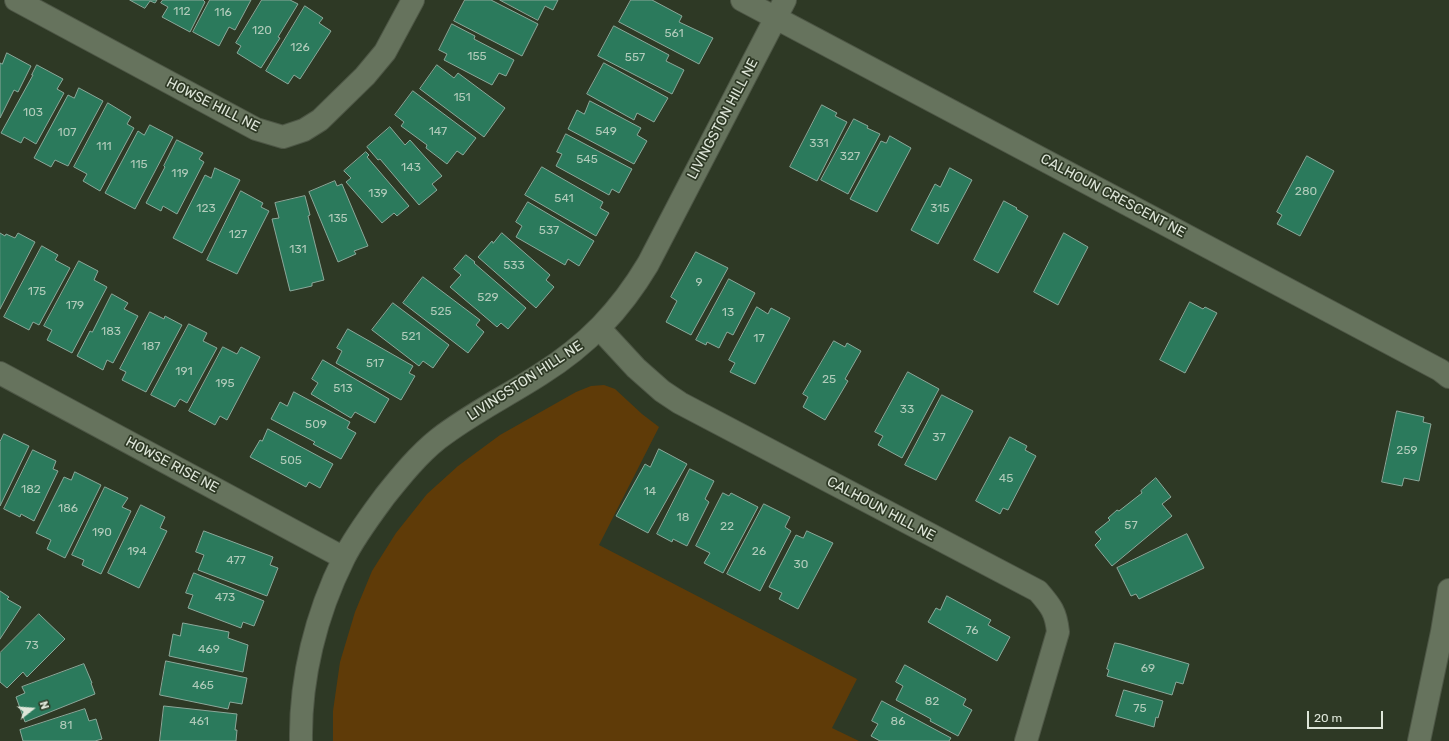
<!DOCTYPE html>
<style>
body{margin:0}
#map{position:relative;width:1449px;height:741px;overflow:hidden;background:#2e3925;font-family:Rubik,sans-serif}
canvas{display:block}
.north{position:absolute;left:12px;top:689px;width:40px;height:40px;-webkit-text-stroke:3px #2e3925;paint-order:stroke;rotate:73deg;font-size:11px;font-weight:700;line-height:16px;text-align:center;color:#dee6d9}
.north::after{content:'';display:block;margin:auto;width:14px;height:18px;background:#dee6d9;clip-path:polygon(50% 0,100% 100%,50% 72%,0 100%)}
.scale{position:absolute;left:1307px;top:711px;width:76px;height:18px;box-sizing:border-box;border:2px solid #dee6d9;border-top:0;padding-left:5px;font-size:12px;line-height:14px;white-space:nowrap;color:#dee6d9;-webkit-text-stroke:3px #2e3925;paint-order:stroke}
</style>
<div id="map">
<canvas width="1449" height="741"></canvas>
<div class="north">N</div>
<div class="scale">20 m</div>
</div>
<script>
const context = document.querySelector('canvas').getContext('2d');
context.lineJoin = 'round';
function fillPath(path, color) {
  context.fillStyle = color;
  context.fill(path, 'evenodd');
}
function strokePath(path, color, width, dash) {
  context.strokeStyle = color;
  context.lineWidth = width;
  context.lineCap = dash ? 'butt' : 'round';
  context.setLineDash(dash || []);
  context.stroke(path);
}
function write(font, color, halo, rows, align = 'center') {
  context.font = font + ' Rubik,sans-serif';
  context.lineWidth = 3.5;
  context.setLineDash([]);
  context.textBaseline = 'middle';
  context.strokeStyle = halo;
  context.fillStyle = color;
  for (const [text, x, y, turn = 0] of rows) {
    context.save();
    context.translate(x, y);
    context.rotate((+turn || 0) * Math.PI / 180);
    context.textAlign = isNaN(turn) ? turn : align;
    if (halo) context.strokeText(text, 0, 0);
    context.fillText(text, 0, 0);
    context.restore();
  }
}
const green = new Path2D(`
 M604,385L615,389L642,414L659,427L599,545L857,679L832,728L859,741H333V711L340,662L355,612L372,571L396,533L427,494L458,466L500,435L576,392L591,386Z`);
const building = new Path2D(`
 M130,0H157L155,3L150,1L145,8Z
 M163,0H203L205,2L190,32L162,17L168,7L161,3Z
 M210,0H251L235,30L229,27L219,46L193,32Z
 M262,0H290L298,4L278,37L280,38L261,68L237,53L241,46L236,43Z
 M465,0H491L538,24L522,56L454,21Z
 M500,0H558L553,10L545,6L538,20Z
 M631,0H652L682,16L679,22L713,38L699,64L619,22Z
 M305,6L323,18L319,23L331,31L300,79L294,75L288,84L266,71Z
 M452,24L475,36L474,39L514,60L506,76L499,73L492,85L444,60L447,54L439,50Z
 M614,26L669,55L666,61L684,70L672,94L598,56Z
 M7,53L31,66L18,92L14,90L0,118V63L2,64Z
 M604,63L668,98L654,122L637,113L634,120L587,94Z
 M37,65L63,79L57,89L64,93L36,144L24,137L21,143L1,133L33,75H32Z
 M437,65L454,78L458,73L505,108L484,137L420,89Z
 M79,88L103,101L68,166L55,160L51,167L34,158L68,95L74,98Z
 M413,91L476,138L463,155L457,151L447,164L426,148L427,145L401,126L404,122L395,115Z
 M590,101L641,128L637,135L647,141L634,164L568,129L577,110L584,114Z
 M108,103L131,117L127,124L134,128L100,191L83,181L87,174L74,167Z
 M822,105L837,113L835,116L847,122L817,181L790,167Z
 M854,119L868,126L867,128L880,134L848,194L821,180Z
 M150,125L173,137L135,209L105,193L138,131L144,135Z
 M390,127L405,145L410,140L442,176L432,184L437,190L419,205L380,159L378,160L367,147Z
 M566,134L632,169L619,193L612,189L609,195L556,166L562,154L557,152Z
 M890,136L911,148L877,212L850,199L881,141L886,143Z
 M177,140L203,153L199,159L204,162L177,214L163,206L161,211L146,203L165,167L164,166Z
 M366,152L369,155L367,157L409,206L397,216L394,213L382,223L346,182L351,178L344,171Z
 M1307,156L1334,171L1300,236L1277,224L1282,215L1277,212Z
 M542,167L603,202L600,208L609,213L596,236L525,195Z
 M215,168L240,180L202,253L173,238L205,175L211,178Z
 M950,168L972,180L938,244L911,230L935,184L940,187Z
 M335,181L337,186L342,184L368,246L354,251L356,254L338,262L309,192Z
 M241,191L263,203L261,207L269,211L237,274L207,260Z
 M305,196L310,215L308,216L324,280L312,283V286L290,291L272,219L279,218L275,203Z
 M1004,201L1017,208L1016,209L1028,216L998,273L974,260Z
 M528,202L594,241L579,266L568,259L565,265L516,237L522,226L516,222Z
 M0,233L5,236L6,234L15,238L18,233L35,242L0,309Z
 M502,233L550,275L546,280L554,287L536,308L478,257L492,241L493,243Z
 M1064,233L1088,247L1058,305L1034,292Z
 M42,246L58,255L55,260L70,268L39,325L33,322L29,330L4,317Z
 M696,252L728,268L691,335L666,322L677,301L671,297Z
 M466,255L475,262L474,263L526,308L508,329L501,323L497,327L450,287L461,275L454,269Z
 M79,261L98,271L94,280L107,287L72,353L47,340L52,330L44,326Z
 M423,277L480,320L476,325L484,332L468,353L403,303Z
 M729,279L755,293L733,335L727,332L719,348L707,342L706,345L696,340Z
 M112,294L128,303L124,309L138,316L113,363L107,360L103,370L77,356L90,331L92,332Z
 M1190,302L1203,309L1205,307L1217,313L1185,373L1160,360Z
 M393,303L449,345L433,368L423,361L419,366L372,330Z
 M757,307L768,314L771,308L790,318L755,384L730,372L735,363L729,360Z
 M150,312L164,319L165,316L182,325L146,392L122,380L126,372L120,369Z
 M189,324L207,333L203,341L217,348L187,403L180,399L175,407L151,395Z
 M348,329L413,366L409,373L415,376L401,400L336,363L342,351L337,348Z
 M834,341L845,347L847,343L861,351L845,379L848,381L825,420L803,407L808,397L803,394Z
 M223,347L237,354L241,347L260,357L227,420L220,416L215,425L189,411Z
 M323,360L389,399L375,423L355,412L351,418L311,394L318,383L312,379Z
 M908,372L939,389L902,458L878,445L883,436L875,432Z
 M294,392L350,422L347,428L356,433L341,459L313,444L315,442L271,419L280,402L287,406Z
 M942,395L973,411L936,480L905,465Z
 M1397,411L1424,417L1423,422L1431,424L1419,481L1404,478L1402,486L1382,482Z
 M268,429L333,464L320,488L309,482L306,487L250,457L260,440L262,441Z
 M4,434L29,446L0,506V442Z
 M1010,437L1027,446L1025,450L1036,456L1008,510L1003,508L1000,514L976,501Z
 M659,449L687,464L648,533L616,516L645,464L650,467Z
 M33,450L56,461L53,469L58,471L34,521L21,514L20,517L4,509Z
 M690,469L714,481L705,499L709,502L687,546L673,539L672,542L657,534Z
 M75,472L101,485L65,558L47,549L51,540L36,533L64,477L71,480Z
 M1156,478L1171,497L1162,504L1172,516L1112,566L1095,545L1101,539L1095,532L1110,520L1108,518L1117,510L1119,511L1142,493L1141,491Z
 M105,487L128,498L122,507L131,511L101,574L82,565L84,560L72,555Z
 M723,493L729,496L731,493L758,507L723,573L704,563L710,553L696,546Z
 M764,504L790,517L785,527L791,531L760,591L727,574Z
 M141,505L165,517L160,528L167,531L139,588L108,573Z
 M204,531L273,557L270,565L278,568L267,596L198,570L204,555L196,552Z
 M807,531L833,543L798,609L779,599L782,593L769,587L796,535L803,538Z
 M1187,534L1204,568L1139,599L1136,594L1131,596L1117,568Z
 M194,573L264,601L254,626L243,622L241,628L188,608L193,595L186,593Z
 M0,591L9,597L7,599L21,607L0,639Z
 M947,596L991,620L988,625L1010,637L997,661L928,622L936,608L940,610Z
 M39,614L65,639L27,677L23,672L7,688L0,682V653Z
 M183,623L229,632L228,638L248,645L243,672L169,656L173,634L180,636Z
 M1115,643L1121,644L1189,664L1183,684L1176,682L1172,695L1107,676L1109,670L1107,669Z
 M166,661L247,678L242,704L230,702L228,709L160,695Z
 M84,664L92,683H91L95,694L25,722L16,697L25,693L22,687Z
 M905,665L966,699L963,705L972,710L958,736L930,721L931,719L896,700L903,686L896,682Z
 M1124,690L1163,701L1158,718L1156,717L1154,727L1116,716Z
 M882,701L951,738L949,741H880L871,736L878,724L872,721Z
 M164,706L237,714L235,730H237L236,741H160Z
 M85,709L89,721L96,719L102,739L95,741H23L20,730Z`);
const street = new Path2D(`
 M16,0L256,129L283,137L304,130L320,120L365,76L385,52L413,0
 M742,0L1440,370L1449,377
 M599,328L636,368L662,391L680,403L1038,591C1051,606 1056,612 1058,632L1026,741
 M0,373L344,558
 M301,741C300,678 316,614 344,558C355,536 371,515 385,496C401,476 418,455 438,439C470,414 507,396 541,374C587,345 620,311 648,264L785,0
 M1419,741L1442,632L1449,590`);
const numberNames = [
 ["112",182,12],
 ["116",223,13],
 ["120",262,31],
 ["561",674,34],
 ["126",300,48],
 ["155",477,57],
 ["557",635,58],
 ["151",462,98],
 ["103",33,113],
 ["147",438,132],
 ["549",606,132],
 ["107",67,133],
 ["331",819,144],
 ["111",104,147],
 ["327",850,157],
 ["545",587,160],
 ["115",139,165],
 ["143",411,168],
 ["119",180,174],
 ["280",1306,192],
 ["139",378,194],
 ["541",564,199],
 ["123",206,209],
 ["315",940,209],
 ["135",338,219],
 ["537",549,231],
 ["127",238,235],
 ["131",298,250],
 ["533",514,266],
 ["9",699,283],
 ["175",37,292],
 ["529",488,298],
 ["179",75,306],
 ["525",441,312],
 ["13",728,313],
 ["183",111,332],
 ["521",411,337],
 ["17",759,339],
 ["187",151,347],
 ["517",375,364],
 ["191",184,372],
 ["25",829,380],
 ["195",225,384],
 ["513",343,389],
 ["33",907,410],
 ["509",316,425],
 ["37",939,438],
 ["259",1407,451],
 ["505",291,461],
 ["45",1006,479],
 ["182",31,490],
 ["14",650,492],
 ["186",68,509],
 ["18",683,518],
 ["57",1131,526],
 ["22",727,527],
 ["190",102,533],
 ["194",137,552],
 ["26",759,552],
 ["477",236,561],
 ["30",801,565],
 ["473",225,598],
 ["76",972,631],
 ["73",32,646],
 ["469",209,650],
 ["69",1148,669],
 ["465",203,686],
 ["82",932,702],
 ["75",1140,709],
 ["461",199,722],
 ["86",898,722],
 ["81",66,726]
];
const streetNames = [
 ["HOWSE HILL NE",213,105,27],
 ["LIVINGSTON HILL NE",723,119,-62],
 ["CALHOUN CRESCENT NE",1113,196,28],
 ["LIVINGSTON HILL NE",525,381,-33],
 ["HOWSE RISE NE",172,465,28],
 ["CALHOUN HILL NE",881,509,28]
];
fillPath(green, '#5f3b08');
fillPath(building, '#2b7a5c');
strokePath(building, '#8ba89a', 1);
strokePath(street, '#4e5746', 24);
strokePath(street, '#66735d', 22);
write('12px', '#b1cbba', null, numberNames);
write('14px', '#dee6d9', '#2e3925', streetNames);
</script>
